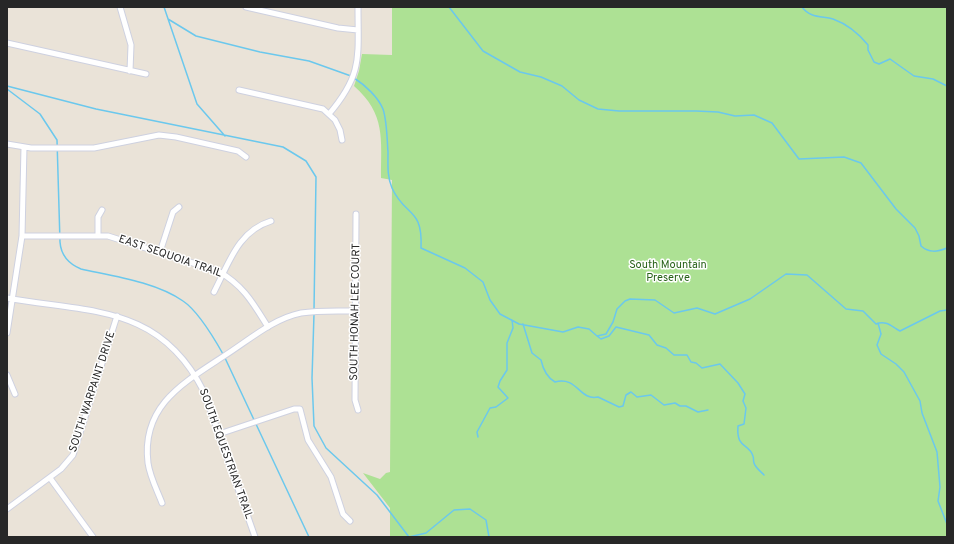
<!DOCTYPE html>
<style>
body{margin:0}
#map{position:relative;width:954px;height:544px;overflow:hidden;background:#eae3d8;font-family:Overpass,sans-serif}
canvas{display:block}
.frame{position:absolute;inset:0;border:8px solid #272727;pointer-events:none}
</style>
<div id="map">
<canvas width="954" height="544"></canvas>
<div class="frame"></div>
</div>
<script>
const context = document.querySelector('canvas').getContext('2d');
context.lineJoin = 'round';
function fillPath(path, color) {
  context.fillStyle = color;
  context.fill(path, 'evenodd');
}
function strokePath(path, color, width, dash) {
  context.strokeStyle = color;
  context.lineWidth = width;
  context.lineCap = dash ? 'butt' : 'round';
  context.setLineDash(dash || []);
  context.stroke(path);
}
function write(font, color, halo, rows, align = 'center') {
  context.font = font + ' Overpass,sans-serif';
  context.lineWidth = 3;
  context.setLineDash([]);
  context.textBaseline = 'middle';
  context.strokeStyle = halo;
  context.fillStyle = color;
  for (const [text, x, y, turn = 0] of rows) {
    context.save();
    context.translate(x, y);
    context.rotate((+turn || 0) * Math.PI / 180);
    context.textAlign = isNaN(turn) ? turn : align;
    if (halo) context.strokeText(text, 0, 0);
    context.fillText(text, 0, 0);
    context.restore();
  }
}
const green = new Path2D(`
 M392,7H947V537H390V508L363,473L380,479L386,473L390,472L392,180L381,178C381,139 386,114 354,86L359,71L362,54L392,55Z`);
const stream = new Path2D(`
 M164,7L197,104L225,136
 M449,7L483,51L520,72L541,77L562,86L579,100L598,109L619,111H696L718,112L735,116L754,115L772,123L799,159L844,157L861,163L896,209L915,228L919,236L921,246C929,253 937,252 947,248
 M802,7C810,18 821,16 833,19C847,24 859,34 868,45V50L874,62L879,64L890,59L914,76L933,79L947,86
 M168,19L196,36L260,52L309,61L351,76
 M354,78C365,85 378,97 383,109C387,121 387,139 388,152C388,164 387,177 392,188C405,217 423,207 421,248L465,268L483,282L490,300L500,314L519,324L563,332L578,327L589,329L597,336L606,334L613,322L617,309L625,301L630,299L655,300L674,313L697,308L715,314L750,299L786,274L807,275L846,309L863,311L876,324C886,320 891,326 900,331L940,311L947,310
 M7,86L96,109L283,147L306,161L316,177L314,310
 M7,89L40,114L57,140L60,242C61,256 69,264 81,269C113,276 156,282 183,301C198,311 214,338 223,354
 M314,314L312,378L314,426L326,448L377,495L409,537L426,533L454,510L470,509L486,520L489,537
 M878,323L881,334L877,345L881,354L896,364L904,372L920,401L922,413L937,452L940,487L938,501L947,524
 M523,324L532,353L541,360C543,369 546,377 555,382C578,376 579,401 598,397L619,407L623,406L626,395L631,392L637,397L651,395L664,405L675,403L680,406H686L698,412L708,410
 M597,336L601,339L609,336L616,327L649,335L657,345L666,348L674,355H687L691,362L696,363L702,368L720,364L738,383L745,394L743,401L746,408L744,424L738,426C736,449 749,443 753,456C754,459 753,460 754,463C755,467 761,472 764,475
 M225,358L309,537
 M478,437L477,432L490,408L496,407L508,398L498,387L500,381L507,370V343L513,328L512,320`);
const minor = new Path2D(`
 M120,7L131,45L130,71
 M246,7L338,28L358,30
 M7,43L146,74
 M239,90L323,109L335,120L340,130L342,140
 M329,114C363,74 358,57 358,7
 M7,144L31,148H94L159,135L176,137L238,151L246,157
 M356,214L355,400L358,410
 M22,236H108L218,271C244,286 253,303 268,327
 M98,236V217L102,210
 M160,252L173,212L179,207
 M214,292C229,263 238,231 271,221
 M7,298C90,313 160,304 204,392L255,537
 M7,333L22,236L24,147
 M7,375L15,394
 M219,434L294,409H300L308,440L331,477L343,514L350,521
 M50,478L93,537
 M162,503C157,490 150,477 148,463C141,406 183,383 224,356C248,341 272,319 301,313C319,310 337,311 356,311
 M7,509L61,469L73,455L117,316`);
const streetNames = [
 ["EAST SEQUOIA TRAIL",170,257,19],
 ["SOUTH HONAH LEE COURT",356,312,-89],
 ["SOUTH WARPAINT DRIVE",93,392,-72],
 ["SOUTH EQUESTRIAN TRAIL",225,454,70]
];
const parkNames = [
 ["South Mountain",668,266],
 ["Preserve",668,279]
];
fillPath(green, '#ade194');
strokePath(stream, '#6bc8ed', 1.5);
strokePath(minor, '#ced1e0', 7);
strokePath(minor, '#fff', 5);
write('11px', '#272727', '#fff', streetNames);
write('11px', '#286219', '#fff', parkNames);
</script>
